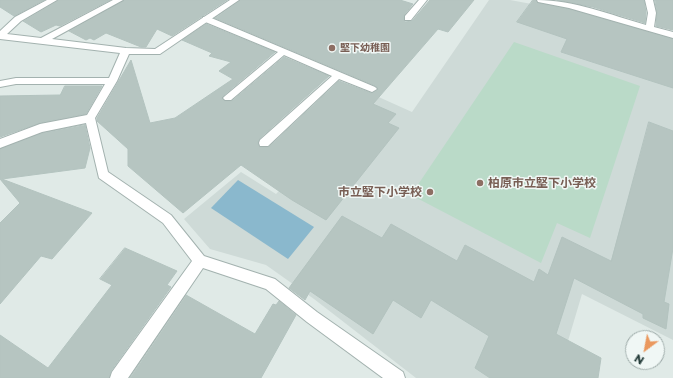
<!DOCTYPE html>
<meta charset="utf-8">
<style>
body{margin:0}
#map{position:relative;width:673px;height:378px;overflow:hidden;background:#e0eae7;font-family:Montserrat,sans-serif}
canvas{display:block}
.north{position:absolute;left:625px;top:330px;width:40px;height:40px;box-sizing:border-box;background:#f0f7f5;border:1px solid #9eaba9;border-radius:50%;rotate:212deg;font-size:11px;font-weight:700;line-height:16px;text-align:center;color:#223a37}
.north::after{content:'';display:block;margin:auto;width:14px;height:18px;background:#ea985e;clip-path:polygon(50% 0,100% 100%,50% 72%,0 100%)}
</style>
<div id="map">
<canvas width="673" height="378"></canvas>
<div class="north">N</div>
</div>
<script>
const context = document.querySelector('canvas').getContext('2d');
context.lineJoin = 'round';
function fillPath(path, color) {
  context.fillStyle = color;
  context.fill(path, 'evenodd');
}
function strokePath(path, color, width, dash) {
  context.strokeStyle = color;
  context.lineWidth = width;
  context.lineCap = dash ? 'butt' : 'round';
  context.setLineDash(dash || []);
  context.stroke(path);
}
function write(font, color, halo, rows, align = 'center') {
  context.font = font + ' Montserrat,"Noto Sans JP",sans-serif';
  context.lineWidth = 3;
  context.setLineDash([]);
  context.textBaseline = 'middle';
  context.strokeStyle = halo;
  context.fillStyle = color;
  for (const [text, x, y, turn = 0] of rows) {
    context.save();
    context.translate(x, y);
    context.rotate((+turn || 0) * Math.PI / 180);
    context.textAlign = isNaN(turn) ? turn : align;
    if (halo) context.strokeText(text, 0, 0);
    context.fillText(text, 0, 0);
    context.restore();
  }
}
const built = new Path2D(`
 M489,0H510L575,12L673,42V340L582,294L557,378H416L314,299L266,265L210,249L184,219L241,172L276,194L372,94L412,112Z`);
const green = new Path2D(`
 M514,42L640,86L590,238L557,223L541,263L411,195Z`);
const water = new Path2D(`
 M238,180L314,227L288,259L211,208Z`);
const building = new Path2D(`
 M0,0H44L14,16L0,7Z
 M58,0H110L60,26L56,25L41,32L23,21Z
 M124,0H227L172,36L157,29L146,47H141L106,33L94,40L90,38L86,40L69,31Z
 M240,0H400L413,4L404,15V20L405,22L412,21L430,0H474L448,32L438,29L373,104L396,114L388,123L399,128L326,220L292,200L241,165L183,213L128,166V149L97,121V118L131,60L150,123L175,118L233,79L219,71L231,62L209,56L212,53L182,40L206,24L275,52L224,95L222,98L224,101H232L284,57L329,76L259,139L258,143L259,147H269L339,81L371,93L378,90V88L376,86L215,18Z
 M533,0H536L538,3L569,9L673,39V88L561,52L567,39L517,22Z
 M557,0H644L646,13L645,23L593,7Z
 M655,0H673V30L656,26L657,13Z
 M65,86H102L86,114L40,123L0,137V96L60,95Z
 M649,122L673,131V248L664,302L669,304L666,329L643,318V314L574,278L556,334L601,358L598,378H490L475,368L489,336L431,300L421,318L393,300L373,334L310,291L305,300L289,288L342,216L382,238L391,224L457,261L465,245L534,282L539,269L548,275L562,237L611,261Z
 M85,125L90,148L85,168L2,179L92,213L52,259L41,256L0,304V223L20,203L0,179V149L42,133Z
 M125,248L177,271L167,285L171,287L111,371L109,378H0V335L48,368L112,285L100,279Z
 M186,295L255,334L273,304L276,305L279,301L296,315L261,378H130Z`);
const lane = new Path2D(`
 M419,0H427L411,20H405V16Z
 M203,17H209L375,87L377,89L372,92L339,79L268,146H260L259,143L260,140L332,76L284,55L231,100H225L223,98L225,96L278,52L203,21Z`);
const street = new Path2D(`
 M47,0H57L21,21L7,34L41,38L113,0H123L52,39L126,48L155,49L230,0H239L160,54H129L117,81L95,118L108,172L171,215L204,256L275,279L317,312L403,372L405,378H383L307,322L266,289L203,268L128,378H110L112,372L192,261L163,223L99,178L86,123L42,132L0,148V139L40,124L87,115L105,84H16L0,87V81L16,78H109L120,53L0,39V31L15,17Z
 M537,0C574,0 611,15 646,25L648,13L645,0H653L656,13L654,27L673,32V38L569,8L538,2Z`);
const markers = [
 [332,48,4,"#8d6e63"],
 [480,183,4,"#8d6e63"],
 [430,192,4,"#8d6e63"]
];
const farEducationnames = [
 ["堅下幼稚園",340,48]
];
const educationNames = [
 ["柏原市立堅下小学校",488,183],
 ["市立堅下小学校",422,192,"right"]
];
fillPath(built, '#cedad7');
fillPath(green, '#badac8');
fillPath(water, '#8ab8cd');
fillPath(building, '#b6c5c1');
strokePath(building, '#b3c3bf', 1);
strokePath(lane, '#a3b2af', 2);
strokePath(street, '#a3b2af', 2);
fillPath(lane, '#fff');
fillPath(street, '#fff');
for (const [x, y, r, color] of markers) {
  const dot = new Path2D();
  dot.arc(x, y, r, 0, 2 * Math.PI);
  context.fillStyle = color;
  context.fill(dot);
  strokePath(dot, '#f0f7f5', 1.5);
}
write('bold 10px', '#785e54', '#f0f7f5', farEducationnames, 'left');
write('bold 12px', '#785e54', '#f0f7f5', educationNames, 'left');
</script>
